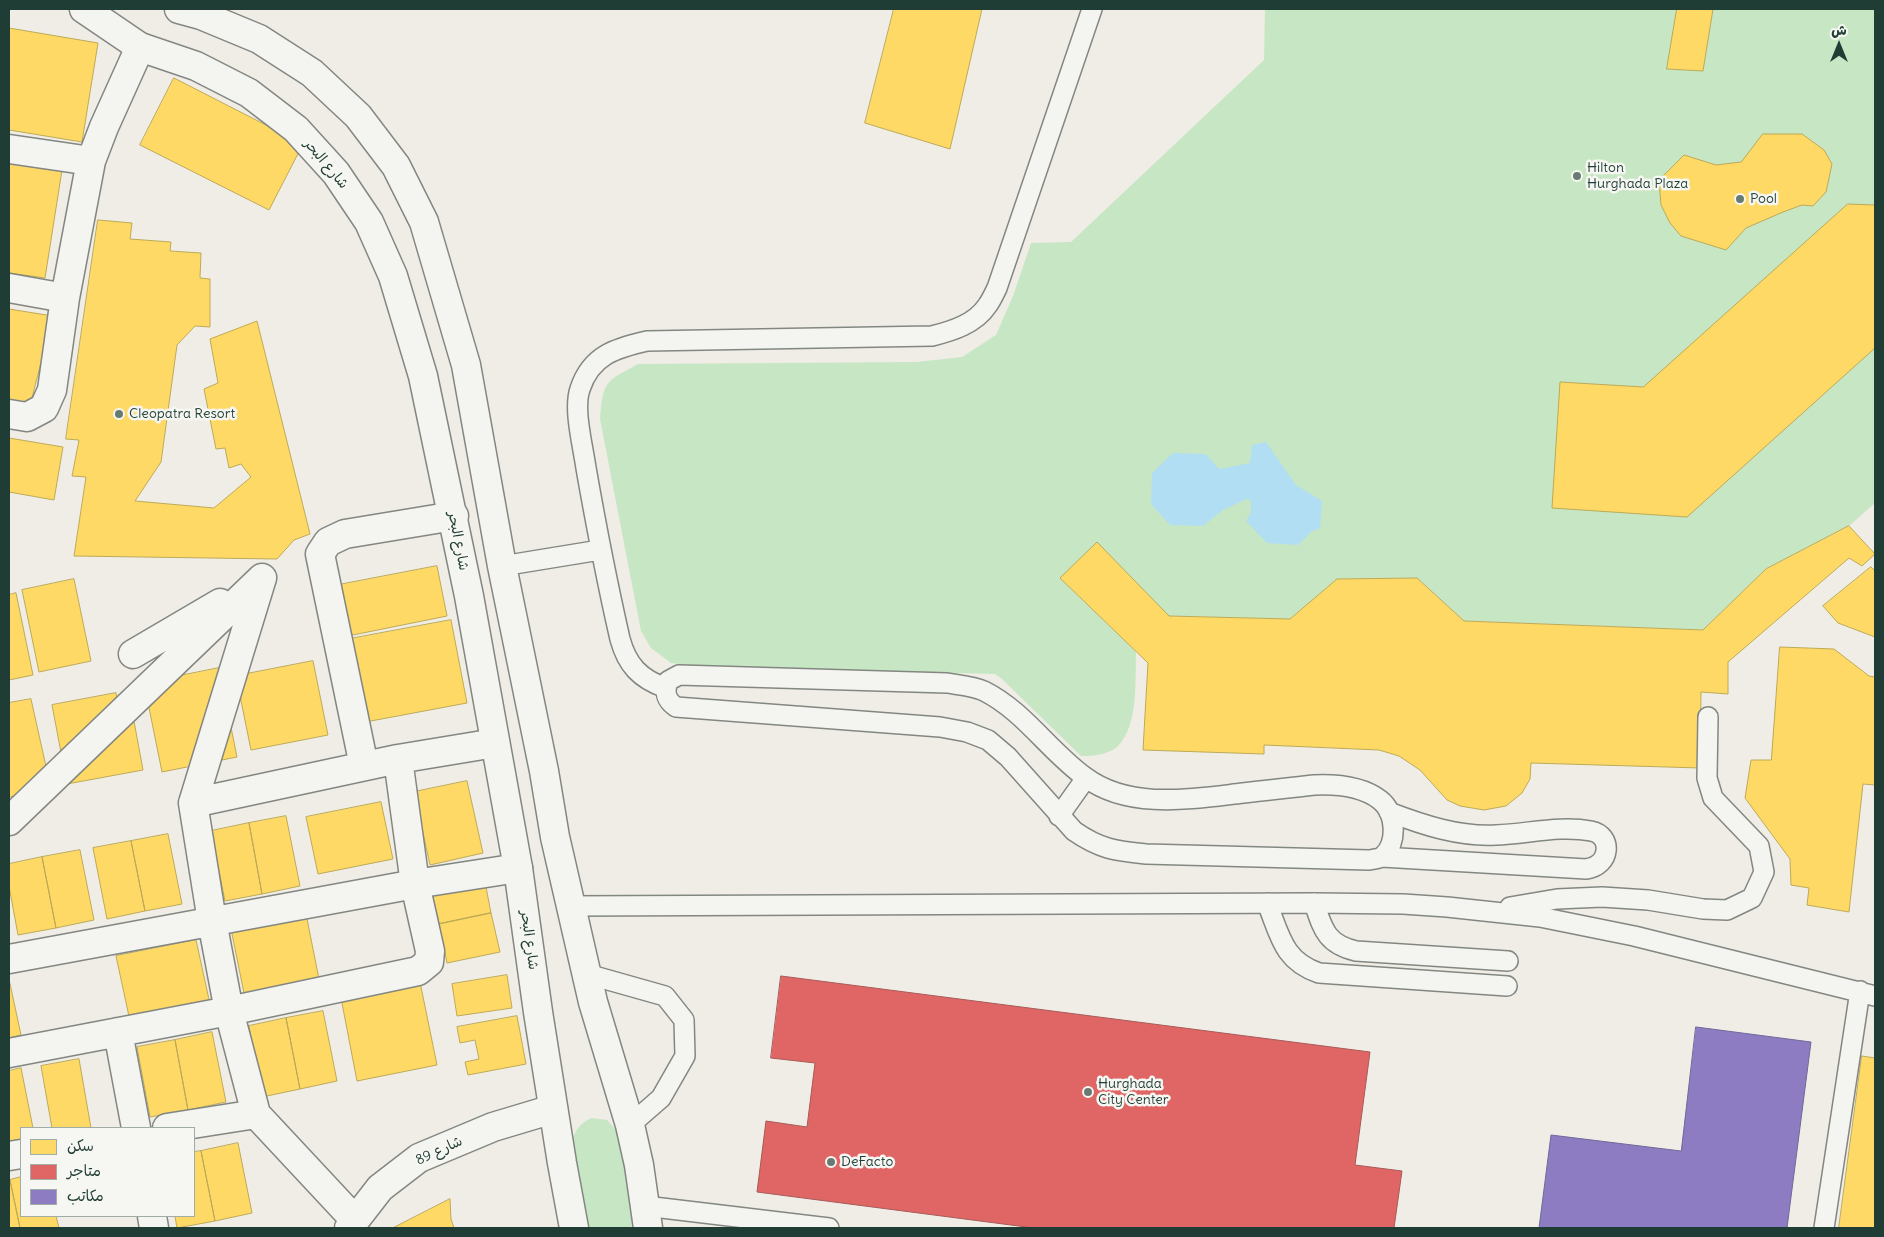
<!DOCTYPE html>
<meta charset="utf-8">
<style>
body{margin:0}
#map{position:relative;width:1884px;height:1237px;overflow:hidden;background:#f0ede6;font-family:Delius,"Playpen Sans Arabic",sans-serif}
canvas{display:block}
.frame{position:absolute;inset:0;border:10px solid #1f3d34;pointer-events:none}
.legend{position:absolute;left:20px;top:1127px;width:175px;height:90px;box-sizing:border-box;background:#f6f6f2;border:1px solid #a0aca6;margin:0;padding:6px 9px;list-style:none;font-size:15px;color:#1f3d34}
.legend li{display:flex;align-items:center;gap:10px;height:25px}
.legend b{width:25px;border:1px solid #a0aca6}
.north{position:absolute;left:1814px;top:20px;width:50px;height:50px;-webkit-text-stroke:4px #f6f6f2;paint-order:stroke;rotate:0deg;font-size:14px;font-weight:700;line-height:20px;text-align:center;color:#1f3d34}
.north::after{content:'';display:block;margin:auto;width:18px;height:22px;background:#1f3d34;clip-path:polygon(50% 0,100% 100%,50% 72%,0 100%)}
</style>
<div id="map">
<canvas width="1884" height="1237"></canvas>
<div class="frame"></div>
<ul class="legend">
<li><b style="height:14px;background:#ffd966"></b>سكن</li>
<li><b style="height:14px;background:#e06666"></b>متاجر</li>
<li><b style="height:14px;background:#8e7cc3"></b>مكاتب</li>
</ul>
<div class="north">ش</div>
</div>
<script>
const context = document.querySelector('canvas').getContext('2d');
context.lineJoin = 'round';
function fillPath(path, color) {
  context.fillStyle = color;
  context.fill(path, 'evenodd');
}
function strokePath(path, color, width, dash) {
  context.strokeStyle = color;
  context.lineWidth = width;
  context.lineCap = dash ? 'butt' : 'round';
  context.setLineDash(dash || []);
  context.stroke(path);
}
function write(font, color, halo, rows, align = 'center') {
  context.font = font + ' Delius,"Playpen Sans Arabic",sans-serif';
  context.lineWidth = 5;
  context.setLineDash([]);
  context.textBaseline = 'middle';
  context.strokeStyle = halo;
  context.fillStyle = color;
  for (const [text, x, y, turn = 0] of rows) {
    context.save();
    context.translate(x, y);
    context.rotate((+turn || 0) * Math.PI / 180);
    context.textAlign = isNaN(turn) ? turn : align;
    if (halo) context.strokeText(text, 0, 0);
    context.fillText(text, 0, 0);
    context.restore();
  }
}
const green = new Path2D(`
 M1265,9H1875V503L1849,526L1766,569L1703,630L1464,621L1417,578L1337,579L1290,619L1169,616L1060,578L1136,652C1135,680 1139,724 1118,746C1109,755 1092,756 1081,756L1002,679L995,674L695,666L671,663L651,648L641,631L600,419C603,381 605,382 638,364L917,362L962,357L996,335L1013,296L1031,243L1071,242L1264,60Z
 M591,1118L607,1120L617,1131L636,1211L633,1224L631,1228H590L584,1220L572,1149C572,1134 577,1125 591,1118Z`);
const water = new Path2D(`
 M1266,442L1296,485L1322,501L1320,528L1311,532L1298,545L1267,543L1246,521L1251,512V501L1247,499L1223,510L1203,526L1170,525L1151,504L1152,473L1173,453L1206,454L1219,469L1250,463L1252,445Z`);
const homes = new Path2D(`
 M894,9H982L950,149L865,123Z
 M1677,9H1713L1703,71L1667,69Z
 M9,28L98,43L82,142L9,130Z
 M174,78L303,144L269,210L140,145Z
 M1763,134H1802L1824,150L1832,164L1826,192L1813,206L1802,205L1783,212L1746,228L1726,250L1681,236L1670,223L1661,205L1659,180L1684,155L1716,165L1741,162Z
 M9,163L62,170L45,278L9,273Z
 M1848,204L1875,205V348L1687,517L1552,508L1560,382L1643,387Z
 M98,220L132,223L130,239L171,242L170,251L201,253L200,278L210,279V327L195,326L177,345L161,462L135,501L214,508L251,477L241,464L229,468L225,448L216,449L204,389L218,383L210,339L257,321L310,534L294,540L277,559L74,556L86,477L72,476L79,440L66,439Z
 M9,309L53,316L27,417L9,413Z
 M9,438L63,447L54,500L9,492Z
 M1849,526L1875,554L1862,566L1849,558L1728,662V694L1701,692L1700,768L1531,763L1530,779L1522,793L1506,806L1484,810L1460,806L1447,800L1420,770L1399,756L1379,750L1264,745V754L1143,750L1148,663L1060,578L1097,542L1169,616L1290,619L1337,579L1417,578L1464,621L1703,630L1766,569Z
 M437,566L447,616L343,637L333,586Z
 M1871,567L1875,571V637L1838,623L1823,606Z
 M74,579L91,661L39,672L22,590Z
 M16,593L33,675L9,680V595Z
 M451,620L467,703L360,723L344,640Z
 M1780,647L1834,649L1869,676L1875,677V785L1863,784L1849,912L1807,905L1809,888L1791,885L1790,859L1745,798L1751,760H1771Z
 M313,661L328,735L251,750L236,676Z
 M219,668L237,757L162,772L144,683Z
 M116,693L118,707L131,705L143,770L67,784L52,705Z
 M31,699L51,789L9,797V703Z
 M467,781L483,853L430,865L414,792Z
 M381,802L393,859L318,874L306,817Z
 M286,816L300,886L262,894L249,823Z
 M249,823L262,894L225,901L211,831Z
 M168,834L182,904L145,911L131,841Z
 M131,841L145,911L107,919L93,848Z
 M80,850L94,920L56,928L42,857Z
 M42,857L56,928L18,935L9,886V864Z
 M484,877L491,913L439,924L431,888Z
 M491,913L500,952L447,963L439,924Z
 M306,914L320,984L245,998L231,929Z
 M196,940L210,1004L130,1021L116,956Z
 M507,975L512,1008L457,1016L452,984Z
 M9,979L21,1035L9,1038Z
 M420,982L437,1065L357,1081L341,998Z
 M323,1011L337,1081L300,1089L286,1018Z
 M517,1016L526,1064L468,1075L465,1062L479,1059L475,1040L460,1043L457,1027Z
 M286,1018L300,1089L262,1097L249,1026Z
 M212,1032L226,1102L188,1110L175,1040Z
 M175,1040L188,1110L150,1117L137,1047Z
 M1862,1056L1875,1058V1228H1839Z
 M79,1059L91,1128H52L41,1066Z
 M21,1068L33,1128H21V1141L9,1144V1071Z
 M238,1143L252,1213L215,1221L201,1151Z
 M201,1151L215,1221L177,1228L175,1216H194V1152Z
 M21,1177V1216H56L59,1228H20L10,1180Z
 M9,1180H10L20,1228H9Z
 M450,1199L451,1219L454,1228H393Z`);
const shops = new Path2D(`
 M781,976L1370,1052L1355,1165L1402,1171L1394,1228H1034L757,1192L766,1121L807,1127L815,1063L771,1058Z`);
const offices = new Path2D(`
 M1696,1027L1811,1042L1787,1228H1539L1551,1135L1681,1151Z`);
const lane = new Path2D(`
 M502,566L600,550
 M679,675L947,683C959,685 974,686 984,691C1024,711 1049,751 1085,777C1129,810 1191,799 1243,793C1267,790 1290,788 1314,785C1337,784 1362,786 1380,800C1396,812 1398,843 1383,856C1380,859 1374,859 1369,860L1146,854C1115,851 1100,849 1074,831L1008,757L988,740L967,732L940,727L676,707C666,700 664,693 668,681Z
 M666,688C640,679 627,665 620,639C607,582 596,525 586,468C583,446 573,409 580,389C591,355 616,348 647,341L932,336C952,331 975,324 987,306C991,301 994,294 997,288L1092,9
 M1059,816L1086,778
 M1382,857L1586,869C1611,866 1613,835 1591,831C1560,825 1527,834 1496,835C1459,837 1423,825 1389,812
 M1267,903C1280,935 1283,961 1319,973L1507,986
 M1314,903C1323,929 1326,944 1356,951L1508,961
 M571,906L1314,903L1403,904L1447,907L1540,917L1634,936L1875,996
 M1510,907L1557,899L1602,897L1648,900L1703,909L1727,910L1752,898L1764,872L1759,846L1713,798L1707,778L1708,717
 M587,974L665,996L684,1020L685,1056L661,1098L630,1125
 M645,1206L829,1228
 M1824,1228L1860,991`);
const street = new Path2D(`
 M9,149L91,161
 M9,288L65,298
 M9,414L27,417L44,408L52,390L65,298L91,161L104,127L140,47
 M133,654L220,603
 M364,766L320,554L328,542L345,534L454,516
 M193,803L212,921L229,1011L256,1114L354,1219
 M9,821L262,578L193,803L398,759L495,743
 M9,959L415,884L518,868
 M118,1032L136,1128
 M9,1053L229,1011L418,971L429,962L430,951L415,884L398,759
 M167,1128L256,1114
 M9,1156L21,1154
 M152,1216L154,1228
 M349,1228L380,1188L419,1158L493,1127L553,1109`);
const secondary = new Path2D(`
 M84,9L140,47L196,66L249,93L296,129L336,173L369,222L393,276L423,376L469,596L518,868L538,1012L562,1163L574,1228
 M179,9L201,15L259,39L312,73L358,116L396,166L424,222L466,365L502,566L544,771L555,837L593,1002L630,1125L639,1165L648,1228`);
const markers = [
 [1577,176,5,"#687b72"],
 [1740,199,5,"#687b72"],
 [119,414,5,"#687b72"],
 [1088,1092,5,"#687b72"],
 [831,1162,5,"#687b72"]
];
const streetNames = [
 ["شارع البحر",326,164,50],
 ["شارع البحر",458,541,79],
 ["شارع البحر",529,940,82],
 ["شارع 89",439,1151,-25]
];
const poiNames = [
 ["Hilton",1587,168],
 ["Hurghada Plaza",1587,184],
 ["Pool",1750,199],
 ["Cleopatra Resort",129,414],
 ["Hurghada",1098,1084],
 ["City Center",1098,1100],
 ["DeFacto",841,1162]
];
fillPath(green, '#c7e6c3');
fillPath(water, '#b2def3');
fillPath(homes, '#ffd966');
strokePath(homes, '#bcaa57', 1);
fillPath(shops, '#e06666');
strokePath(shops, '#a65a57', 1);
fillPath(offices, '#8e7cc3');
strokePath(offices, '#6d6998', 1);
strokePath(lane, '#838782', 22);
strokePath(street, '#838782', 31);
strokePath(secondary, '#838782', 31);
strokePath(lane, '#f4f4f1', 19);
strokePath(street, '#f4f4f1', 28);
strokePath(secondary, '#f4f4f1', 28);
for (const [x, y, r, color] of markers) {
  const dot = new Path2D();
  dot.arc(x, y, r, 0, 2 * Math.PI);
  context.fillStyle = color;
  context.fill(dot);
  strokePath(dot, '#f6f6f2', 2);
}
write('14px', '#1f3d34', '#f6f6f2', streetNames);
write('14px', '#1f3d34', '#f6f6f2', poiNames, 'left');
</script>
